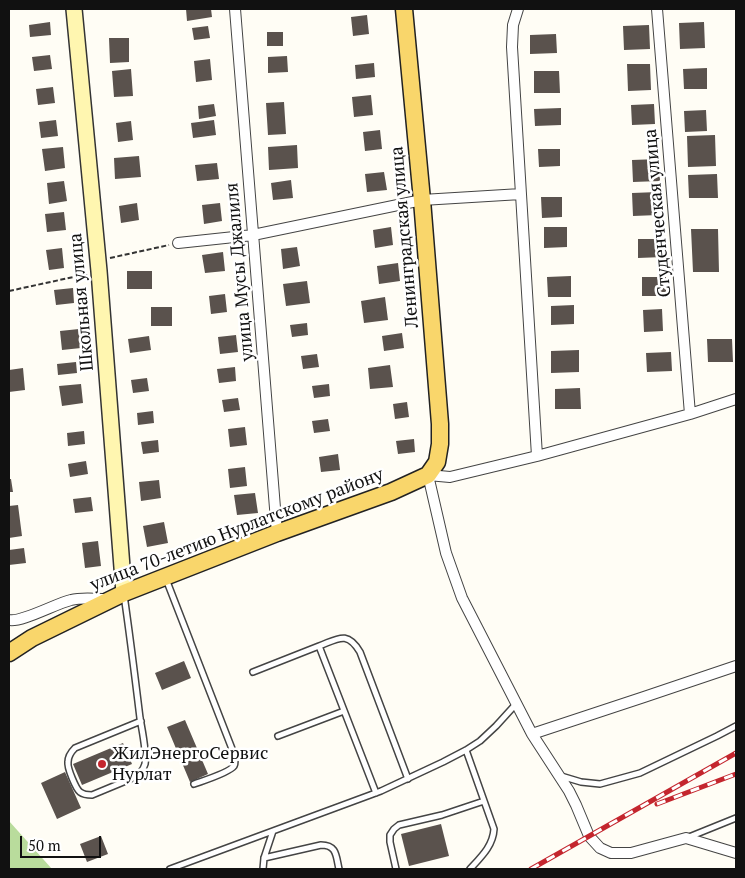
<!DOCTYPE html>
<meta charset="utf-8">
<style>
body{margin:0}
#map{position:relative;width:745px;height:878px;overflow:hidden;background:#fffdf5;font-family:"PT Serif",serif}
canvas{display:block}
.frame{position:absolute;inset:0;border:10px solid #111;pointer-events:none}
.scale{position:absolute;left:20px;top:836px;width:81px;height:22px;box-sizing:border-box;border:2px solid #111;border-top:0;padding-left:6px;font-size:15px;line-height:18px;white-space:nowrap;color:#111;-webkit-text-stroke:4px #fff;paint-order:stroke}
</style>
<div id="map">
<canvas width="745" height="878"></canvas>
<div class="frame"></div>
<div class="scale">50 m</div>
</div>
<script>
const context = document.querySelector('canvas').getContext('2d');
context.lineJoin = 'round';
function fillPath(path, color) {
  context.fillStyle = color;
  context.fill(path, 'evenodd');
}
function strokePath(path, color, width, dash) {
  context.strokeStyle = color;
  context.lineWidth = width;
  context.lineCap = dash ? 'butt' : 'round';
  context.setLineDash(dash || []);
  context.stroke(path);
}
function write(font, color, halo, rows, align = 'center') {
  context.font = font + ' "PT Serif",serif';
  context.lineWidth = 5;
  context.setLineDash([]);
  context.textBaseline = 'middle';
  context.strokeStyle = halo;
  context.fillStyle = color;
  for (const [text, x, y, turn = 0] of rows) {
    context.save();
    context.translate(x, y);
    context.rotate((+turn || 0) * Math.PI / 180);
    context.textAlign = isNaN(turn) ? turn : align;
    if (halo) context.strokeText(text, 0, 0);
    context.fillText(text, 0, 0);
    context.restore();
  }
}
const forest = new Path2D(`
 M9,821L52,869H9Z`);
const building = new Path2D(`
 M186,9H211L212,17L187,21Z
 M367,15L369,34L353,36L351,17Z
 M50,22L51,35L30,37L29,25Z
 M704,22L705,48L680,49L679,23Z
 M649,25L650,49L624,50L623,26Z
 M208,26L210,38L194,40L192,28Z
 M267,32H283V46H267Z
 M556,34L557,53L530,54V35Z
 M109,38H129V62L110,63Z
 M50,55L52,69L34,71L32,57Z
 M287,56L288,72L268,73V57Z
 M210,59L212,80L196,82L194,61Z
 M374,63L375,77L356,79L355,65Z
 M627,64H650L651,90L628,91Z
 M707,68V89H684L683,69Z
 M131,69L133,96L114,97L112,71Z
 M534,71H559L560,93H534Z
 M53,87L55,103L38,105L36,89Z
 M371,95L373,115L354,117L352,97Z
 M284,102L286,134L268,135L266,103Z
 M214,104L216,116L199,119L198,106Z
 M654,104L655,124L632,125L631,105Z
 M561,108V125L535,126L534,109Z
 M706,110L707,131L685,132L684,111Z
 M56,120L58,136L41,138L39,122Z
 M214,120L216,135L193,138L191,123Z
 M131,121L133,140L118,142L116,123Z
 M380,130L382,149L365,151L363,132Z
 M715,135L716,166L688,167L687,136Z
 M297,145L298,168L269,170L268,147Z
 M63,147L65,168L45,171L42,149Z
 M538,149H560V166L539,167Z
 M139,156L141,177L115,179L114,158Z
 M659,159L660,181L633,182L632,160Z
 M217,163L219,179L197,181L195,165Z
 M384,172L387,190L367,192L365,174Z
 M717,174L718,198H689L688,175Z
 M291,180L293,198L273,200L271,183Z
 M64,181L67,201L49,204L47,183Z
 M658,192V215L633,216L632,193Z
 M541,197H562V217L542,218Z
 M137,203L139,220L121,223L119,206Z
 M220,203L222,221L204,224L202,205Z
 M64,212L66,230L47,232L45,214Z
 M391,227L393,245L375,248L373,230Z
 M544,227H567V247L544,248Z
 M691,229H718L719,272H693Z
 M638,239H662L663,257L638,258Z
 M297,247L300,266L283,269L281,249Z
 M62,248L64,268L49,270L46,250Z
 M223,252L225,271L205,273L202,255Z
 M398,263L400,281L379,284L377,266Z
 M127,271H152V289H127Z
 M571,276V297H548L547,277Z
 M642,277H666V296H642Z
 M307,281L310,303L286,306L283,284Z
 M73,288L74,303L56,305L54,290Z
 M225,294L227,312L211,314L209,296Z
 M385,297L388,320L364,323L361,301Z
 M574,305V324L551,325V306Z
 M151,307H172V326H151Z
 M662,309L663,331L644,332L643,310Z
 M307,323L308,335L292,337L290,325Z
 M79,329L81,348L62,350L60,331Z
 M402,333L404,348L384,351L382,336Z
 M236,335L238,352L220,354L218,337Z
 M149,336L151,350L130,353L128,339Z
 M707,339H732L733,362H708Z
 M579,350V372L551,373V351Z
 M671,352L672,371L647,372L646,353Z
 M317,354L319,367L303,369L301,356Z
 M76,362L77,373L58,375L57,364Z
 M390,365L393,387L370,389L368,368Z
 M235,367L236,381L219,383L217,369Z
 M23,368L25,390L9,392V370Z
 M147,378L149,391L133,393L131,380Z
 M81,384L83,403L62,406L59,386Z
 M329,384L330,396L314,398L312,386Z
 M580,388L581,409H555V389Z
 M238,398L240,410L224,412L222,400Z
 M407,402L409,417L395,419L393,404Z
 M153,411L154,423L138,425L137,413Z
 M328,419L330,431L314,433L312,421Z
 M245,427L247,445L230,447L228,429Z
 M84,431L85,444L68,446L67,433Z
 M414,439L415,452L398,454L396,441Z
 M158,440L159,452L143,454L141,442Z
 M338,454L340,470L321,472L319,457Z
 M86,461L88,474L70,477L68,464Z
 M245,467L247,486L230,488L228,469Z
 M9,479H11L13,492H9Z
 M159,480L161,498L141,501L139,482Z
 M255,493L258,513L237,515L234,495Z
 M91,497L93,511L75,513L73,499Z
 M18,505L22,536L9,538V506Z
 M164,522L168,543L147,547L143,526Z
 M98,541L101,566L85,568L82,543Z
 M24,548L26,563L9,565V550Z
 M184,661L191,678L162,690L155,673Z
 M185,720L208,774L190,782L167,727Z
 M123,743L132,764L82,785L73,764Z
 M65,772L81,808L57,819L41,783Z
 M441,824L449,856L409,866L401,834Z
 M101,836L108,854L87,862L80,844Z`);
const path = new Path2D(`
 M110,258L169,245
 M9,291L87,274`);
const lane = new Path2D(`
 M166,579L234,754C235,758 236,762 234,766C229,773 202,781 194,784
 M124,595C130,636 135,677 140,718C142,730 147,753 145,764C143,771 139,774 133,778L92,795C88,795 84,795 80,792C76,789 67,768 68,762C68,756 71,752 75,748L141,721
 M253,672L319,646
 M278,736L344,711
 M466,750L494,829C493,846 481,857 470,869
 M561,776L581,782L600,784L640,773L717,736L736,726
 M376,793L319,646C338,639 347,630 360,652L408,779
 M689,837L736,818
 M264,858L321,845C337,845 336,856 339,869
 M170,869L381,791L443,762L466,750L480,741L496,726L516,704
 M263,869L264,858L273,831
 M396,869L390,842V835L394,829L399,825L442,815L484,801`);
const street = new Path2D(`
 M235,9L277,533
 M518,9L513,25L512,47L537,456
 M657,9L690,414
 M178,243L253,235L422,200L521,194
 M736,399L690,414L537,456L450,477L428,475L446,553L462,598L532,734L569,791L576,805L589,836L600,848L611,853H631L686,838L736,853
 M9,620C21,623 57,603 71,600C82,597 95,599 106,599
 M532,734L644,697L736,666`);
const secondary = new Path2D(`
 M74,9L99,271L124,593`);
const primary = new Path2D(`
 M9,653L32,638L124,593L277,533L391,492L428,475L437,462L440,444V424L422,200L404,9`);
const rail = new Path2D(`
 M657,804L736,774
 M531,869L736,753`);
const markers = [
 [102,764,5,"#c4262e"]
];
const streetNames = [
 ["Студенческая улица",658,213,-95],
 ["Ленинградская улица",405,237,-95],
 ["улица Мусы Джалиля",240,272,-95],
 ["Школьная улица",82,302,-95],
 ["улица 70-летию Нурлатскому району",237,530,-21]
];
const poiNames = [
 ["ЖилЭнергоСервис",112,754],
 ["Нурлат",112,775]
];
fillPath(forest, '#b9dc9c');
fillPath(building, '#5a524d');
strokePath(lane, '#444', 8);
strokePath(street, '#444', 12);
strokePath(secondary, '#333', 18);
strokePath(primary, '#222', 19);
strokePath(path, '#333', 2, [5, 2.5]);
strokePath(lane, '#fff', 5);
strokePath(street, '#fff', 10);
strokePath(secondary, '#fff6b0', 15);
strokePath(primary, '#f9d66b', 16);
strokePath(rail, '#c4262e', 5);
strokePath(rail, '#fff', 3, [9]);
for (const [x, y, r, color] of markers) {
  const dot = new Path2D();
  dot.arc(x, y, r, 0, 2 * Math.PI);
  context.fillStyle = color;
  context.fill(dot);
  strokePath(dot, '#fff', 2);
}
write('18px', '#111', '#fff', streetNames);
write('18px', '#111', '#fff', poiNames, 'left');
</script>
